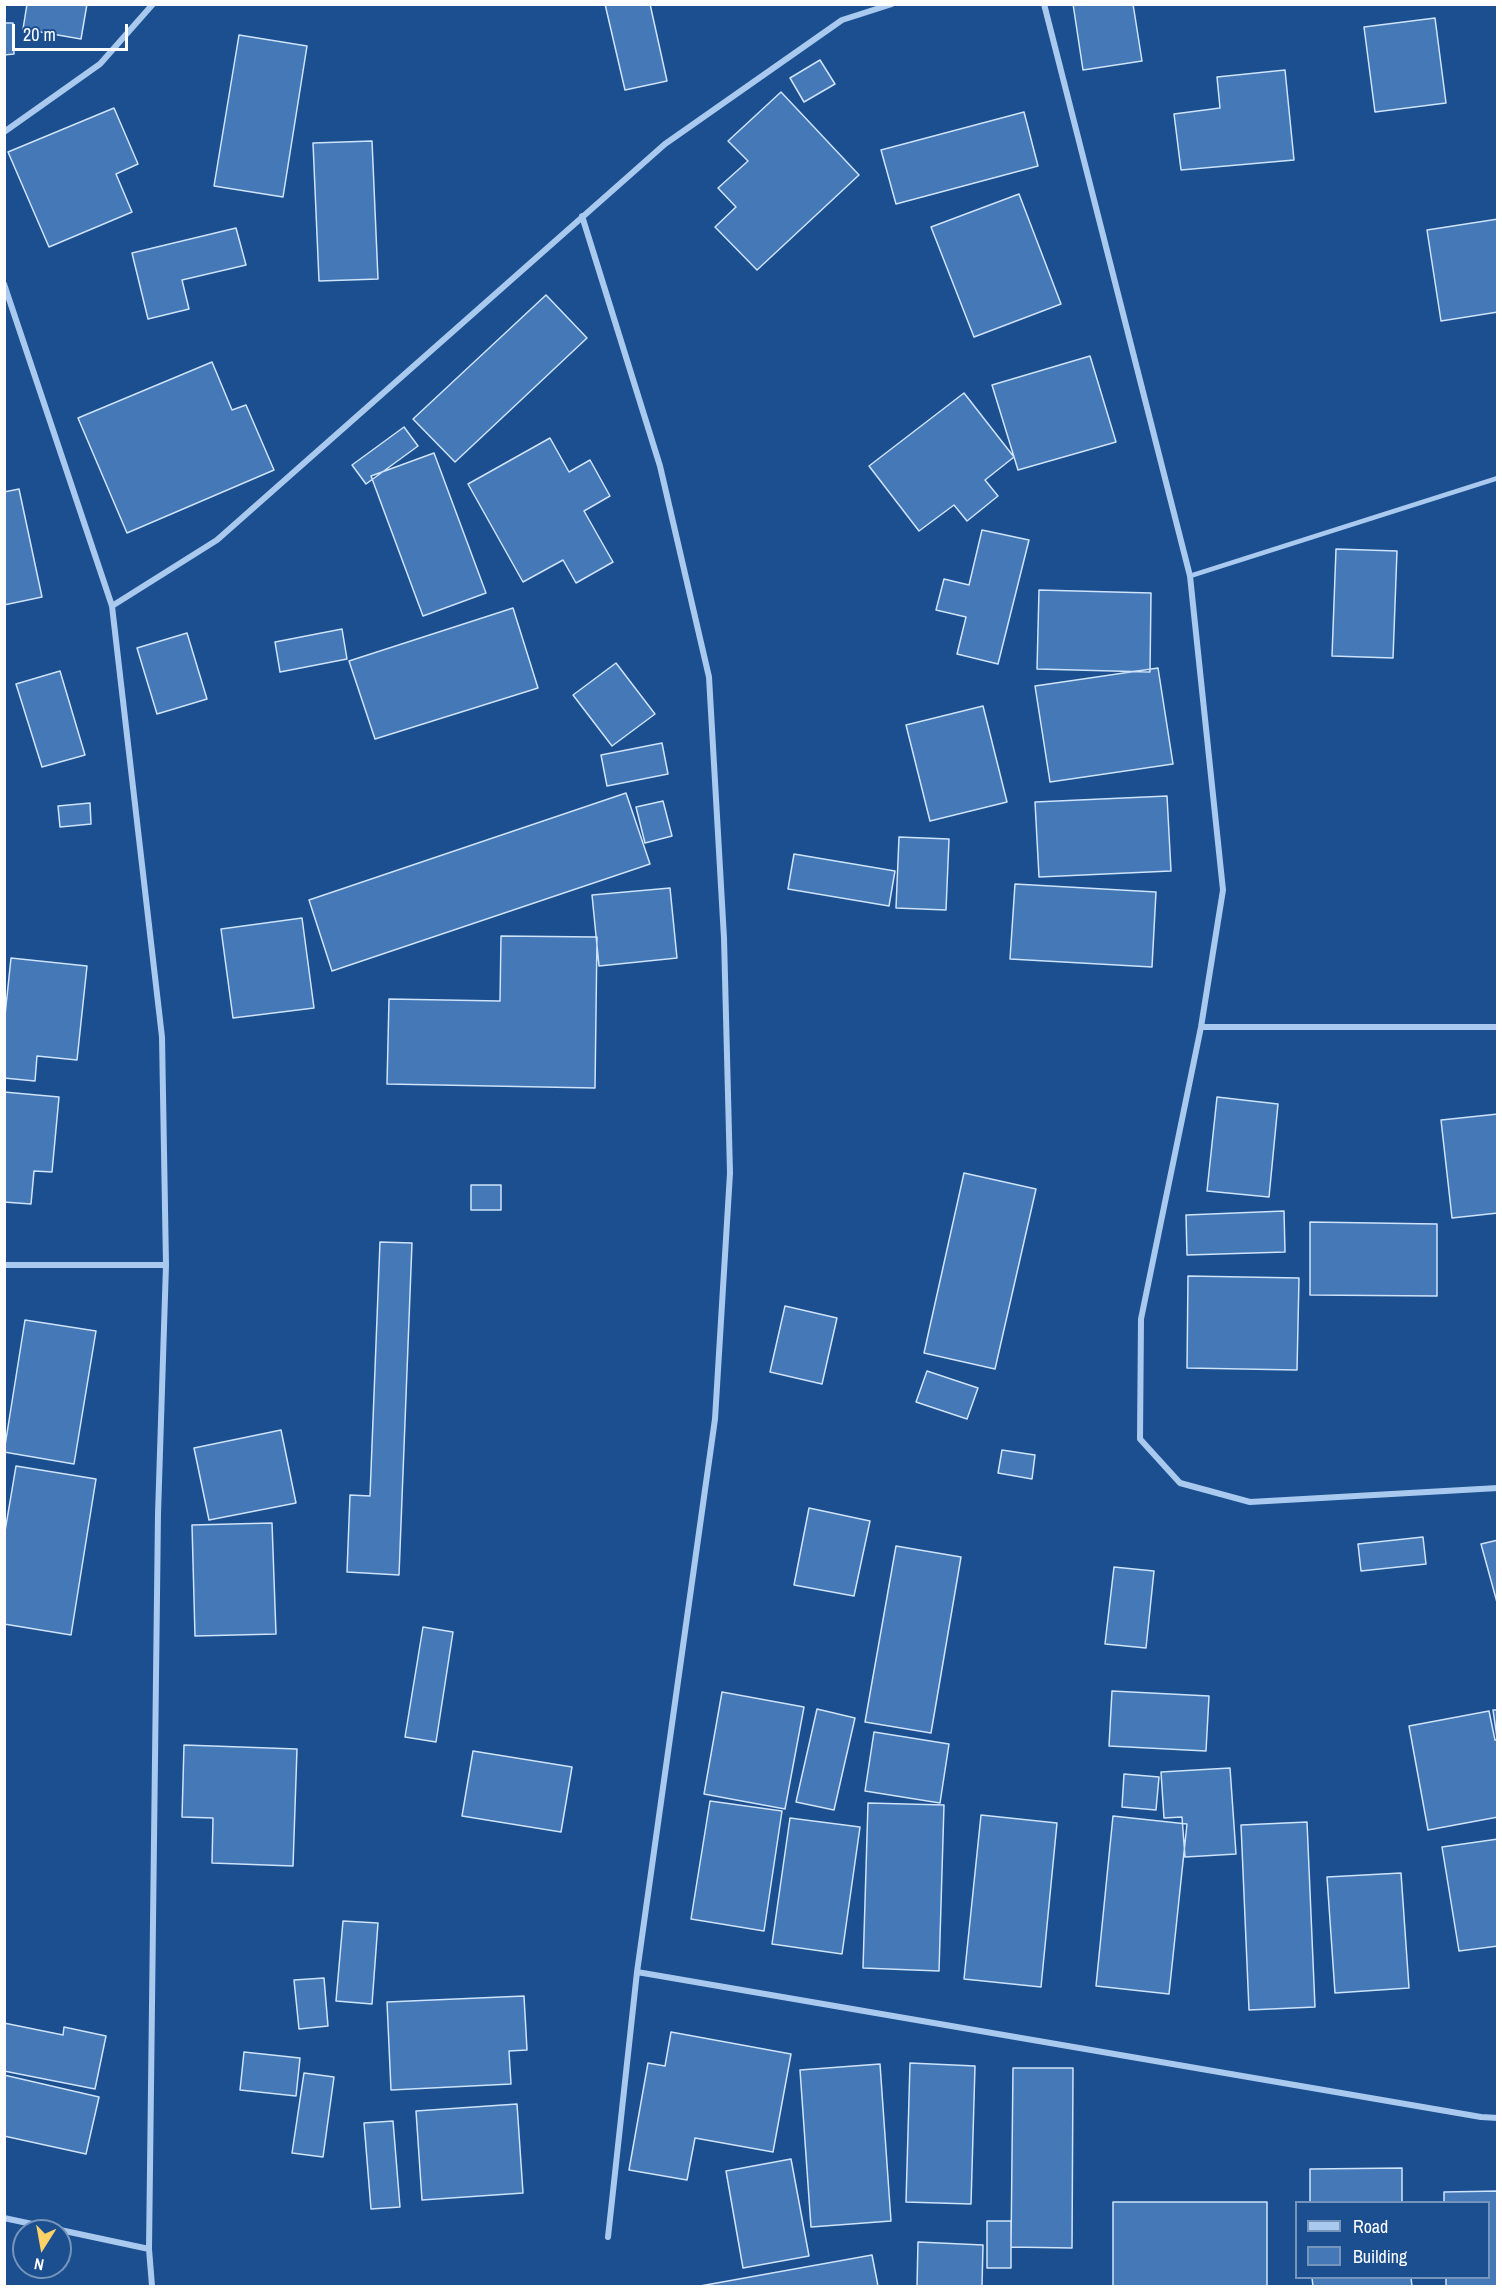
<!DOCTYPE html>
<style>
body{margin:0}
#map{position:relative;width:1502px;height:2291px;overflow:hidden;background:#1b4f8f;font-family:"Archivo Narrow",sans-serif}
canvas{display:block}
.frame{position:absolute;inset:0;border:6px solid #fff;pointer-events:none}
.legend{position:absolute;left:1295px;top:2201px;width:195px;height:78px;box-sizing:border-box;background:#1b4f8f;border:2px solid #7695bc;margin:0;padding:8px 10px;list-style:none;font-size:18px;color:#fff}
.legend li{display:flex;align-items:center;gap:12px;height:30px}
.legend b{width:30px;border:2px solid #7695bc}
.north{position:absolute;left:12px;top:2219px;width:60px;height:60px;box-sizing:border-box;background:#1b4f8f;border:2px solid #7695bc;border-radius:50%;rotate:191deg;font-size:16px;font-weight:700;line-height:24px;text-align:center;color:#fff}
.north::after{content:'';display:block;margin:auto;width:21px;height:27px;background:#ffd166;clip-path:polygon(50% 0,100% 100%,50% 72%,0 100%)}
.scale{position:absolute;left:12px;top:24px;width:116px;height:27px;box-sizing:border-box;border:3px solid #fff;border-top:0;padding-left:8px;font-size:18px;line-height:21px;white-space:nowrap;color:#fff;-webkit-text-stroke:4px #1b4f8f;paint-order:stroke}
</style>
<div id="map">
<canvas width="1502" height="2291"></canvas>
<div class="frame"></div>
<ul class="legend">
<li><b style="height:8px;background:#a9c9ee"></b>Road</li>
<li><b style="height:16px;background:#4478b7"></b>Building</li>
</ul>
<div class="north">N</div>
<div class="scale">20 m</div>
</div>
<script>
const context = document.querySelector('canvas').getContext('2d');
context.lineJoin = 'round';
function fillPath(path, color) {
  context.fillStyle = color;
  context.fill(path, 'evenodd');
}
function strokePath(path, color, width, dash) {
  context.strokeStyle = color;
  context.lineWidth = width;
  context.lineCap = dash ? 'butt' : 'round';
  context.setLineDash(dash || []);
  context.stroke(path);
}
const building = new Path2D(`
 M27,4H87L81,39L23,29Z
 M605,4H650L667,81L625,90Z
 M1073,4H1133L1142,61L1083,70Z
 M1435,18L1446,103L1375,112L1364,27Z
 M4,23H13L14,54L4,55Z
 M239,35L307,46L283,197L214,186Z
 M820,60L835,84L804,102L790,78Z
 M1285,70L1294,160L1181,170L1174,114L1220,108L1217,77Z
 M781,92L859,175L757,270L715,227L736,207L718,188L748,161L728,141Z
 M114,108L138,164L116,174L132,212L49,247L8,152Z
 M1024,112L1038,166L896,204L881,150Z
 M372,141L378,279L319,281L313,143Z
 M1019,194L1061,304L974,337L931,227Z
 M1498,219V312L1441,321L1427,230Z
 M236,228L246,265L182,280L189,309L148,319L132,253Z
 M546,295L587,338L455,462L413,419Z
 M1090,356L1116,442L1018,470L992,385Z
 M212,362L232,410L246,405L274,470L127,533L78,418Z
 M964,393L1014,457L985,480L998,496L967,521L954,505L919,531L869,466Z
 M404,427L418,446L366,484L352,465Z
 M550,438L569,472L590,460L610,496L584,511L613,562L576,583L563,560L523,582L468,484Z
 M434,453L486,593L423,616L371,476Z
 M19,489L42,597L4,605V492Z
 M982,530L1029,540L998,664L957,654L966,617L936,610L944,579L969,585Z
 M1336,549L1397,551L1393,658L1332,656Z
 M1039,590L1151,593L1150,672L1037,669Z
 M513,608L538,688L375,739L349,661Z
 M342,629L347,659L280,672L275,642Z
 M187,633L207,699L157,714L137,648Z
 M616,663L655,714L612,746L573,695Z
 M1158,668L1173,764L1050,782L1035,686Z
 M60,671L85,755L42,767L16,684Z
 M983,706L1007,802L930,821L906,725Z
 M662,743L668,774L607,786L601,755Z
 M626,793L650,864L332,971L309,900Z
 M1167,796L1171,871L1039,877L1035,802Z
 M663,801L672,836L645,843L636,807Z
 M90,803L91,824L60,827L58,806Z
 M899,837L949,839L946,910L896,908Z
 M794,854L895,871L889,906L788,889Z
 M1015,884L1156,892L1152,967L1010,959Z
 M670,888L677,958L599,966L592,895Z
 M302,918L314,1008L233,1018L221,929Z
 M501,936L597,937L595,1088L387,1084L389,999L500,1001Z
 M11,958L87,966L77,1060L37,1056L35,1081L4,1078V1025Z
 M4,1092L59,1097L52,1172L34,1171L31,1204L4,1202Z
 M1217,1097L1278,1104L1269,1197L1207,1191Z
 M1498,1114V1213L1452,1218L1441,1120Z
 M964,1173L1036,1189L995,1369L924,1353Z
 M471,1185H501V1210H471Z
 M1284,1211L1285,1252L1187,1255L1186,1215Z
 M1310,1222L1437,1224V1296L1310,1295Z
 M380,1242L412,1243L399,1575L347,1572L350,1495L370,1496Z
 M1188,1276L1299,1278L1297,1370L1187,1368Z
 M785,1306L837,1318L822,1384L770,1372Z
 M25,1320L96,1331L74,1464L4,1452Z
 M927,1371L978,1388L967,1419L916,1402Z
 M281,1430L296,1503L209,1520L194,1448Z
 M1002,1450L1035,1455L1032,1479L998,1473Z
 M16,1466L96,1479L71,1635L4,1624V1537Z
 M809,1508L870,1521L854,1596L794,1585Z
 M272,1523L276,1634L195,1636L192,1525Z
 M1423,1537L1426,1564L1361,1571L1358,1544Z
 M1498,1540V1606L1481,1544Z
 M896,1546L961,1557L931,1733L865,1722Z
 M1114,1567L1154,1571L1146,1648L1105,1644Z
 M423,1627L453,1632L436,1742L405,1737Z
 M1112,1691L1209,1696L1206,1751L1109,1746Z
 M722,1692L804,1707L785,1809L704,1794Z
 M817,1709L855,1718L834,1810L796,1802Z
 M1493,1710H1498L1497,1738Z
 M1489,1711L1495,1740H1498V1817L1428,1830L1409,1726Z
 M874,1732L949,1744L940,1803L865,1791Z
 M184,1745L297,1749L293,1866L212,1863L213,1818L182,1817Z
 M473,1751L572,1767L561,1832L462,1816Z
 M1230,1768L1236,1854L1185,1857L1182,1817L1164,1818L1161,1772Z
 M1124,1774L1159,1777L1156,1810L1122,1807Z
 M710,1801L782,1811L764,1931L691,1919Z
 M868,1803L944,1805L939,1971L863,1968Z
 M981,1815L1057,1823L1041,1987L964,1979Z
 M1113,1816L1187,1824L1169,1994L1096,1986Z
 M790,1818L860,1827L842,1954L772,1944Z
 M1307,1822L1315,2007L1249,2010L1241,1825Z
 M1498,1839V1946L1459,1951L1442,1847Z
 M1401,1873L1409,1988L1335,1993L1327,1877Z
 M343,1921L378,1923L372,2004L336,2001Z
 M324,1978L328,2026L299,2029L294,1980Z
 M524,1996L527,2050L509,2051L511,2084L391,2090L387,2002Z
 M4,2023L63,2035L64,2027L106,2036L95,2089L4,2071Z
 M671,2032L791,2054L773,2152L695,2138L687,2180L629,2170L648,2063L665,2066Z
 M244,2052L300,2058L296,2096L240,2090Z
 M910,2063L975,2066L971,2204L906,2202Z
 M880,2064L891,2221L811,2227L800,2070Z
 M1013,2068H1073L1072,2248L1011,2247Z
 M304,2073L334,2077L323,2157L292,2153Z
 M4,2075L99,2097L86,2154L4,2136Z
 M517,2104L523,2193L422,2200L416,2111Z
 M393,2121L400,2207L371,2209L364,2123Z
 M791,2159L809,2256L743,2268L726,2171Z
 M1402,2168V2202H1310V2169Z
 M1498,2191V2286H1446V2278H1488V2202H1444V2192Z
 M1113,2202H1267V2286H1113Z
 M987,2221H1011V2268H987Z
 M918,2242L983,2245L982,2286H917Z
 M872,2255L878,2286H700Z
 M1312,2278H1411L1412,2286H1313Z`);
const service = new Path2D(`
 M1190,576L1498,478`);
const minor = new Path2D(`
 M1044,4L1190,576L1223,890L1201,1027L1141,1319L1140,1439L1180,1483L1250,1502L1498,1488
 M4,132L100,64L153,4
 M582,216L660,466L709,677L724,938L730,1173L715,1419L637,1972L608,2237
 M4,284L112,606L162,1037L166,1265L158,1514L149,2249L152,2286
 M112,606L217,540L665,144L842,20L892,4
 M1201,1027H1498
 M4,1265H166
 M637,1972L1481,2117L1498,2118
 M4,2218L149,2249`);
fillPath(building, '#4478b7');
strokePath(building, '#cfe3fa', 1.5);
strokePath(service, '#a9c9ee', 4.5);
strokePath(minor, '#a9c9ee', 6);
</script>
